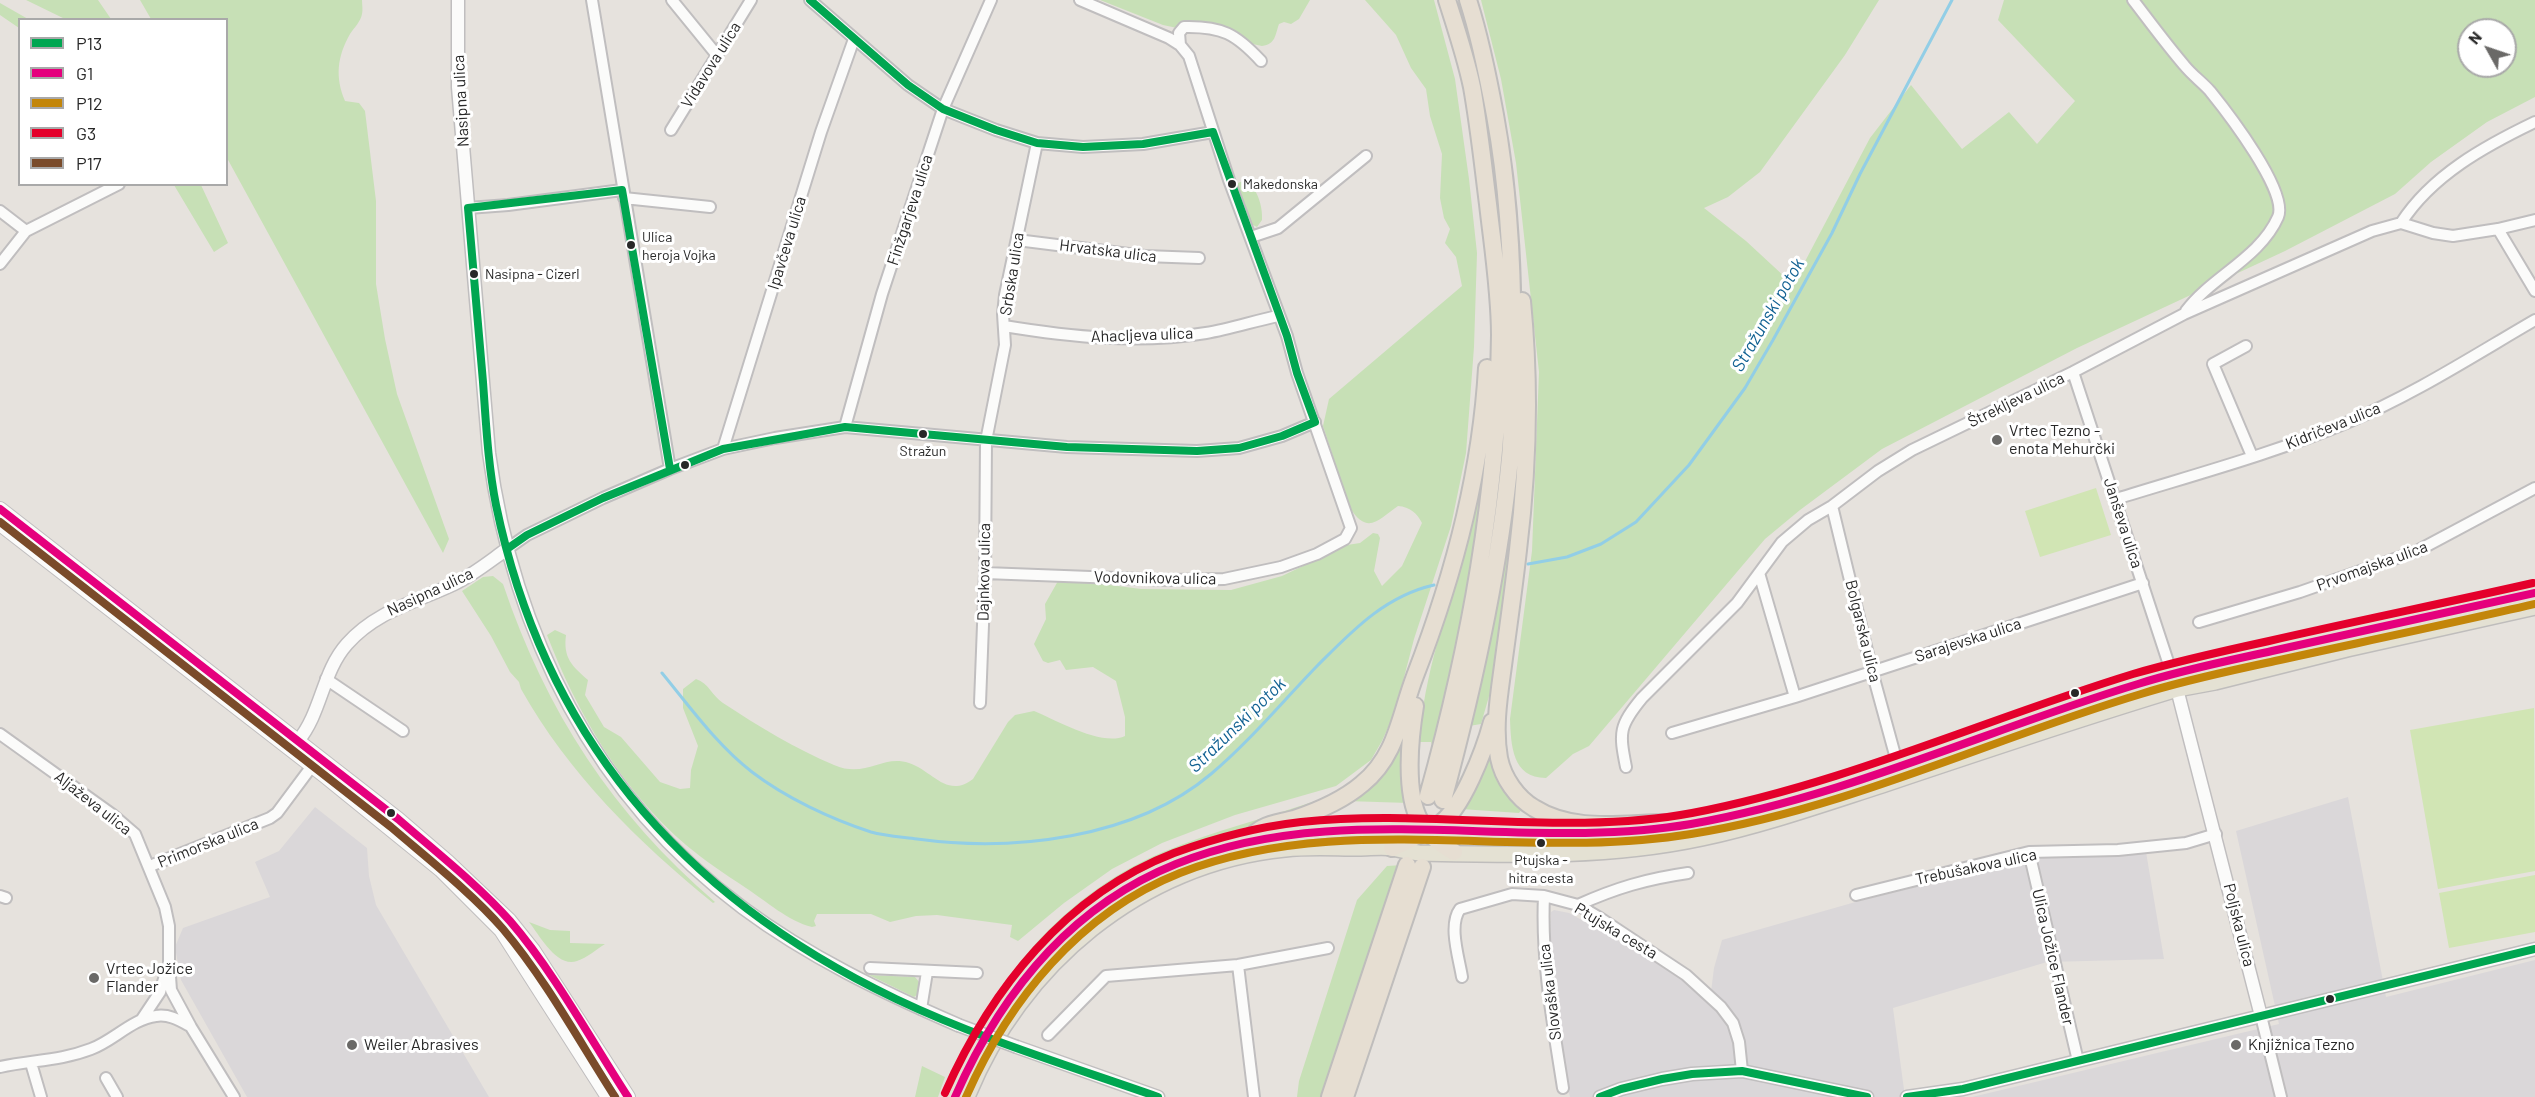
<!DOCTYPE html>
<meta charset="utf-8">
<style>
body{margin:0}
#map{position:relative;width:2535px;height:1097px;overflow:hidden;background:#e6e2dd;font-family:Barlow,sans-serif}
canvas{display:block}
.legend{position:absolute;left:18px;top:18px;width:210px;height:168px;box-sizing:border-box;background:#fff;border:2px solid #a9a9a9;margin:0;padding:8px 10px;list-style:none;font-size:18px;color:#282828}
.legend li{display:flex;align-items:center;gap:12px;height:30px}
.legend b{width:30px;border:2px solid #a9a9a9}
.north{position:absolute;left:2457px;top:18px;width:60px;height:60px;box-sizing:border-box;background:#fff;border:2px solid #a9a9a9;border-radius:50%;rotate:310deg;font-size:16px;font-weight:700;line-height:24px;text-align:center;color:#282828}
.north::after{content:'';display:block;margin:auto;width:21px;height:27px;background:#6a6967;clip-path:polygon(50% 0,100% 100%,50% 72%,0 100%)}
</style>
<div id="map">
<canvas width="2535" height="1097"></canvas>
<ul class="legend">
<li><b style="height:8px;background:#00a651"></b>P13</li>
<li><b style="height:8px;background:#e5007d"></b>G1</li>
<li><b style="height:8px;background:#c3860a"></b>P12</li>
<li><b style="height:8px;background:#e4002b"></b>G3</li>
<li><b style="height:8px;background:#7a4b2a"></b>P17</li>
</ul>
<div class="north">N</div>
</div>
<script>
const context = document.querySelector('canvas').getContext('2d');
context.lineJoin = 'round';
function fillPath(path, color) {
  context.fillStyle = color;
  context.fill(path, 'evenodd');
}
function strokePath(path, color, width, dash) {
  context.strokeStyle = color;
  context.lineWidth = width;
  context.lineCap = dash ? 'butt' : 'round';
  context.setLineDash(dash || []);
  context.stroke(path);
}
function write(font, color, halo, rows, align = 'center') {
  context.font = font + ' Barlow,sans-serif';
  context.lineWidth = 6;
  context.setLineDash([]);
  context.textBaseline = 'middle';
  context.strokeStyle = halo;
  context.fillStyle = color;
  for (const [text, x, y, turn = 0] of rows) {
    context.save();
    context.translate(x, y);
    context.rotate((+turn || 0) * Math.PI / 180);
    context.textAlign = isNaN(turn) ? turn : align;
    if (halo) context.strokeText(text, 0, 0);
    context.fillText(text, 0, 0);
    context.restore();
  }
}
const industrial = new Path2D(`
 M2348,797L2386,997L2535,960V1097H1972L2279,1024L2236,831Z
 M315,807L367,848L369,876L376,905L489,1097H247L181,980L175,947L183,928L270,897L255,862L279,851Z
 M2146,852L2164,959L2047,962L1893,1008L1905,1097H1570L1567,1085L1550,936L1551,912L1554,910L1569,913L1659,963L1710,1000L1714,968L1722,940L1859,901L2027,859Z`);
const green = new Path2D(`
 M26,0H98L111,19H65Z
 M140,0H362C362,4 363,10 362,14C361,21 354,28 350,34C337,57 335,77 345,101L359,103L365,111L376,201V284L385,339L397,394L449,539L443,553L227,158L226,20L151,19Z
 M1100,0H1310L1299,19L1291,24L1284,22L1279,24C1275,35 1276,44 1262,46L1163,25Z
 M1365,0H1434L1455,79L1469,179L1477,253L1474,347L1466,453L1451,526L1414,639L1395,712L1382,741L1371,760L1336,786L1235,815L1162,843L1112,869L1064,903L1018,941L1010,937L1012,925L937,915L916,916L890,922L871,914H817L814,921L816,926L812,927C788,921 766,901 746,888C725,874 705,861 686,845C622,790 577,713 547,635L555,630L566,635C563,658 572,666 588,680L585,695L604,727L621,737L660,782L680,789L690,788L691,770L698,746L683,708V689L696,679C709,683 712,696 723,703C758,726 796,749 834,765C866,779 882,754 909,763C933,771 947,799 973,779L1008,722L1015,715L1034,711C1056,720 1102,747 1125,736V717L1116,681L1093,667L1066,670L1060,660L1048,663L1043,661L1034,644L1046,619L1045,604L1058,581H1079L1141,589L1231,590L1282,576L1347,545L1360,543L1373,533L1378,534L1380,538L1374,571L1382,586L1402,566L1422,523C1417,513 1410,507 1398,506C1379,519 1368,536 1350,508L1323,426L1329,399L1462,286L1456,257L1445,243L1450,229L1444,218L1440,198L1442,154L1430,116L1426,89L1411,68L1396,35Z
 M1481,0H1879L1845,55L1760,172L1728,197L1704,208L1746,241L1786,278H1793L1801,269L1870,138L1911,85L1962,149L2009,112L2037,144L2075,101L1998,20L2004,0H2535V97L2487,122L2431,162L2395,194L2285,251L2077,348L1882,449L1800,510L1765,539L1589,746L1573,754L1546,778C1512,778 1511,745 1510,719L1532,551L1539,372L1516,163L1501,79ZM2469,30H2505V66H2469Z
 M0,3L28,19L20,20L19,28L0,15Z
 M1243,181C1257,184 1263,207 1262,220L1257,227L1249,223L1237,189L1238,183Z
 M174,185H201L228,243L214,252Z
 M1488,447L1469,603L1434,751L1431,742H1419C1424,676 1446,613 1465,550C1474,516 1481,481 1488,447Z
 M1511,493L1513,506L1508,562L1494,679L1481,724L1469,726Z
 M493,576L503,584C546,712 613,814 715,902L713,903C638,842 568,773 521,689L519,682L510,672L491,636L462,591L483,577Z
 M1404,731L1409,803L1346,801Z
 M1493,740L1526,804L1519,813L1461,809Z
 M1324,798L1329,800C1275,820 1218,833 1165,856C1099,884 1042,932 1004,993C983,1026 967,1062 948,1097H944C987,989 1054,899 1163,852C1215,830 1271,817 1324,798Z
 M1403,865L1326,1097H1297L1299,1081L1357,900L1387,866Z
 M529,922L550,930L570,931V943L605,944C597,949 587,958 577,961C557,968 540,936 529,922Z
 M869,975L915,977L920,983L918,994L914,997Z
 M922,1066L945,1077L938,1097H915Z`);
const pitch = new Path2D(`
 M2096,488L2111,535L2040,557L2025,511Z
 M2534,708L2535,871L2438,889L2410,730Z
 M2535,875V932L2449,948L2439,893Z`);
const stream = new Path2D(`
 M1528,564L1567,557L1601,544L1636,522L1689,465L1745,388L1773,340L1832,233L1860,174L1952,0
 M662,673C690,707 717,745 752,772C786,798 831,819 871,832C885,836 902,837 917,839C1013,852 1134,839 1211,774C1250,741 1283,701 1318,665C1352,631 1385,596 1434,585`);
const minor = new Path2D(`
 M592,0L670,469
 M672,0L716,54
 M810,0L908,85L943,109L996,130L1037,143L1083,147L1143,144L1213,132
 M2133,0C2150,22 2166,44 2184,65C2192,75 2202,82 2210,91C2227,112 2289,192 2278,217C2260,258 2211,277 2186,311
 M1180,45L1179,33L1184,27C1222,26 1236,34 1261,61
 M671,130L751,0
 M624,198L710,207
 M468,208L508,205L622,190
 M0,211L26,231
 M2401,223C2432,175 2485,146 2535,122
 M2498,229L2535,291
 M1251,237L1278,228L1366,156
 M1017,240L1145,256L1199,258
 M0,264L26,231L119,184
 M1004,326C1071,337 1138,344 1206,333C1230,329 1254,321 1278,316
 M2246,346L2213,364L2252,456
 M2073,372L2172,674
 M845,427L882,294L943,109L991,0
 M723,449L821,132L854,39
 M2116,499C2193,475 2272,454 2346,423C2413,395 2473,356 2535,320
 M1832,506L1872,671L1895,755
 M507,549L527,535L603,498L670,469L723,449L775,438L845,427L1067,447L1197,451L1239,448L1282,436L1315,422
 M985,573L1169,580L1224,579L1281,567L1317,554L1345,539L1351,528L1297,373L1287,336L1229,180L1189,56L1180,45L1169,38L1080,0
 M1759,573L1795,697
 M2199,622L2300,592L2417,551L2535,488
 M326,679L403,731
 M980,703L985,573L986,441L1005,345L1003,314L1005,295L1037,143
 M1672,733L1795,697L2143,583
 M0,734L113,815L135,834L165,907L169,926V963L171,990L191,1027L234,1097
 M1626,767C1619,732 1619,726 1642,698L1737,603L1782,542L1808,520L1832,506L1878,471L1912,450L2073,372L2184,314L2372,231L2401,223L2433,233L2453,236L2498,229L2535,220
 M2029,852L2078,1061
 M150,866L270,818L277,813L312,766
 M1856,895L2029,852L2118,850L2186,843L2216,834
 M0,896L6,898
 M1544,896C1541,961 1553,1024 1563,1088
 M1578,905C1616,888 1646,879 1688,873
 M1238,965L1254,1097
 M870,968L977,973
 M1462,977C1459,958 1448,925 1460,909L1512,894L1544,896L1578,905L1600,918L1686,975L1721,1007L1733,1023L1739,1042L1742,1071
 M921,1009L927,972
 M2261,1016L2281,1097
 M142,1019L160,992L167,969
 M1048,1035L1106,976L1238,965L1328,948
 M31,1063L41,1097
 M0,1067C31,1060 60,1061 91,1049C113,1041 132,1019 156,1016C169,1014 179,1020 190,1026
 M106,1078L117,1097`);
const tertiary = new Path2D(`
 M458,0V87L489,453C513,633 595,798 743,908C809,957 882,992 958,1025
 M2177,689L2261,1016
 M298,741C322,712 322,672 347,644C376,611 416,602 454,584C473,575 490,561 507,549
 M1017,1047L1158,1097
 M1600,1097L1621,1089L1662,1079L1692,1074L1742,1071L1867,1097
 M1907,1097L1963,1089L2535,949`);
const secondary = new Path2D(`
 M0,509L398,819L448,862L509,920L533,950L628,1097
 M0,524L325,776L441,870L501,930L608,1097`);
const primary = new Path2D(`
 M955,1097C995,993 1072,908 1175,864C1340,794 1520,855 1690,824C1845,796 1988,729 2137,684C2184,670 2233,660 2281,649C2365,630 2450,613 2535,593
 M967,1097C1020,965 1141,863 1285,849C1310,846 1335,848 1359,848C1370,848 1382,846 1393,848C1402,850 1410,852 1419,853C1513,855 1609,858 1702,838C1763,825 1823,804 1882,785C1980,752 2078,719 2177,689L2215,682L2347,649L2535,607`);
const trunk = new Path2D(`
 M1522,301C1530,383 1528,468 1518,550C1514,586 1509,622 1504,658C1500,690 1493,725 1499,758C1503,778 1517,798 1534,808C1581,838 1642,818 1695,824
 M1415,706C1410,736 1404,793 1420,821C1428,835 1440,844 1454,852
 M1428,796C1470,645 1498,493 1500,335C1500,292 1493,248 1488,204C1483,165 1479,126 1472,87C1466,58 1456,28 1447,0
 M1443,800C1473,689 1499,573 1510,458C1513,431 1511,404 1512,377C1514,288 1511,202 1495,115C1488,77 1480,37 1468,0
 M1245,841C1251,837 1257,831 1263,828C1272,823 1284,822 1294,819C1318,811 1342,801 1362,784C1397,756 1400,715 1415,676C1453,578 1481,474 1487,368
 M1392,848C1408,840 1423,834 1438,825C1462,811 1485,748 1492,722
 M1330,1097L1407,865
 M1345,1097L1422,867`);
const tertiaryBridge = new Path2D(`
 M958,1025L1017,1047`);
const bus1 = new Path2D(`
 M810,0L908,85L943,109L996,130L1037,143L1083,147L1143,144L1213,132
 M1213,132L1287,336L1297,373L1315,422
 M468,208C473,266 478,324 483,382C486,423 488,465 496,505C544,737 685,898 896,999C980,1039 1070,1066 1158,1097
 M468,208L622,190L670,469
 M507,549L527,535L603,498L723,449L845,427L1067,447L1197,451L1239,448L1282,436L1315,422
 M1600,1097L1621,1089L1662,1079L1692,1074L1742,1071L1867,1097
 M1907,1097L1963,1089L2535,949`);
const bus2 = new Path2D(`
 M0,509L398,819C436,852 477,884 510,921C554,972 591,1040 628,1097
 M955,1097C1000,995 1069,907 1176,864C1341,797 1520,853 1691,824C1845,797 1989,729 2138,684C2182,670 2227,661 2272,651C2360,631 2448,613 2535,593`);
const bus3 = new Path2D(`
 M966,1097C1009,1000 1079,913 1180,873C1344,809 1522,862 1691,834C1847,809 1991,739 2141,694C2185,680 2230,671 2275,661C2362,642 2449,624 2535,604`);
const bus4 = new Path2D(`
 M945,1093C991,989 1065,895 1174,853C1215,838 1257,827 1301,822C1431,808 1563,837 1692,813C1844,784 1986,719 2133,674C2178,661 2223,651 2269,641C2356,621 2445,603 2533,583`);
const bus5 = new Path2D(`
 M0,522L391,827C427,858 473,894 503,929C546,980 579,1041 615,1097`);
const markers = [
 [1232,184,5,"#282828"],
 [631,245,5,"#282828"],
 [474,274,5,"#282828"],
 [923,434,5,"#282828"],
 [1997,440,6,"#6a6967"],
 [685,465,5,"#282828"],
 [2075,693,5,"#282828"],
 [391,813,5,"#282828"],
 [1541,843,5,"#282828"],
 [94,978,6,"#6a6967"],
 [2330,999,5,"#282828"],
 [352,1045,6,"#6a6967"],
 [2236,1045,6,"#6a6967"]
];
const busNames = [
 ["Makedonska",1243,184],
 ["Ulica",642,237],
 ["heroja Vojka",642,255],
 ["Nasipna - Cizerl",485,274],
 ["Stražun",923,451,"center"],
 ["Ptujska -",1541,860,"center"],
 ["hitra cesta",1541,878,"center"]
];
const streetNames = [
 ["Vidavova ulica",711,65,-58],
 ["Nasipna ulica",461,101,-93],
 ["Finžgarjeva ulica",910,210,-72],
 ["Ipavčeva ulica",787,243,-73],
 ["Hrvatska ulica",1108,251,7],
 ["Srbska ulica",1012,274,-81],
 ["Ahacljeva ulica",1142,335,-2],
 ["Štrekljeva ulica",2016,400,-26],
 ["Kidričeva ulica",2333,426,-22],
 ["Janševa ulica",2123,523,72],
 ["Prvomajska ulica",2372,566,-20],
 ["Dajnkova ulica",984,572,-89],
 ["Vodovnikova ulica",1155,578,1],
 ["Nasipna ulica",430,592,-25],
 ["Bolgarska ulica",1863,631,76],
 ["Sarajevska ulica",1968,640,-18],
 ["Aljaževa ulica",93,803,38],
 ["Primorska ulica",208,843,-22],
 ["Trebušakova ulica",1976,867,-12],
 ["Poljska ulica",2239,925,76],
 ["Ptujska cesta",1616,931,31],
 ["Ulica Jožice Flander",2053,957,77],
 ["Slovaška ulica",1550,992,-97]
];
const poiNames = [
 ["Vrtec Tezno -",2009,431],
 ["enota Mehurčki",2009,449],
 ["Vrtec Jožice",106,969],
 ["Flander",106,987],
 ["Weiler Abrasives",364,1045],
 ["Knjižnica Tezno",2248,1045]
];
const waterNames = [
 ["Stražunski potok",1768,315,-60],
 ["Stražunski potok",1237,725,-44]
];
fillPath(industrial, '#dad7d9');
fillPath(green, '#c7e0b6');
fillPath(pitch, '#d1e5b4');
strokePath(stream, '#92cee6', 3);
strokePath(minor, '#c0bebf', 14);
strokePath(tertiary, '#c0bebf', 15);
strokePath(secondary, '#c0bebf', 16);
strokePath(primary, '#bfbdbc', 18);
strokePath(trunk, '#bfbdbc', 20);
strokePath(minor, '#fbfbfa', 10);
strokePath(tertiary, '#fbfbfa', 12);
strokePath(secondary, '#fbfbfa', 14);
strokePath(primary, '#e4e1d3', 15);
strokePath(trunk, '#e6ded2', 16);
strokePath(tertiaryBridge, '#c0bebf', 15, []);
strokePath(tertiaryBridge, '#fbfbfa', 12);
strokePath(bus1, '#00a651', 8);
strokePath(bus2, '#e5007d', 8);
strokePath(bus3, '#c3860a', 8);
strokePath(bus4, '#e4002b', 8);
strokePath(bus5, '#7a4b2a', 8);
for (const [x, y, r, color] of markers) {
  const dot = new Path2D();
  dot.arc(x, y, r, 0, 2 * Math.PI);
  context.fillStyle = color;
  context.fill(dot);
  strokePath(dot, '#fff', 2);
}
write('14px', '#282828', '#fff', busNames, 'left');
write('16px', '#282828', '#fff', streetNames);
write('16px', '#282828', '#fff', poiNames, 'left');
write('italic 18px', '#116192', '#fff', waterNames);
</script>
